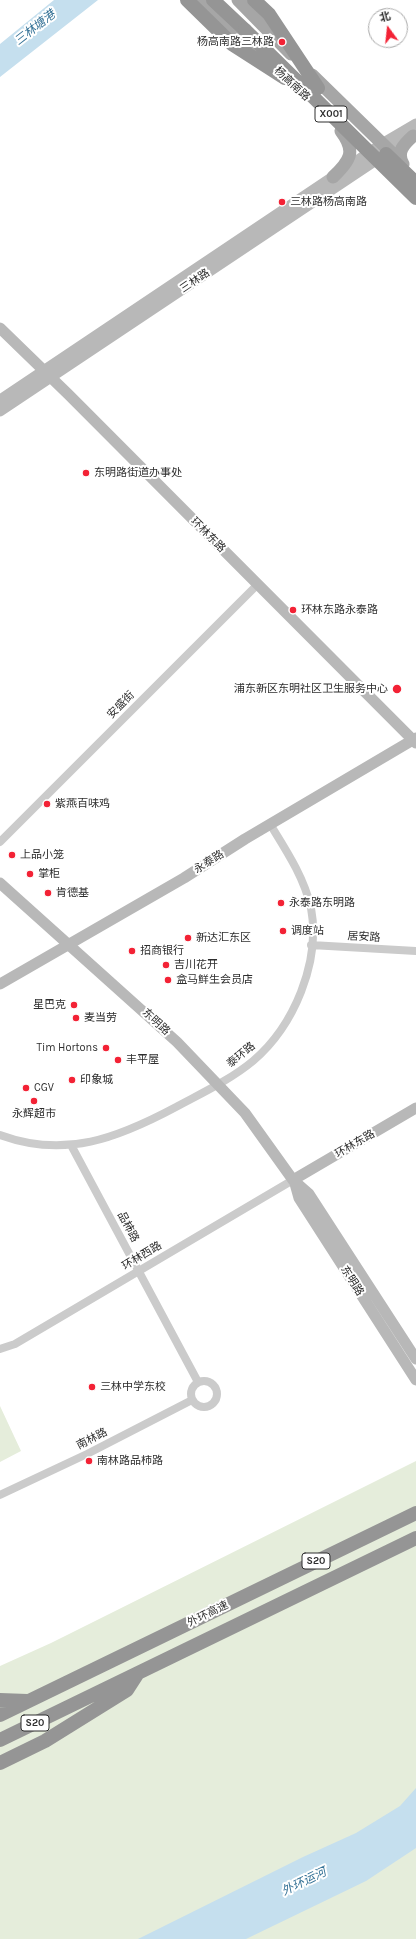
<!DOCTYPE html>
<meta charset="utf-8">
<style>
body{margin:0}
#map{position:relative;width:416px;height:1939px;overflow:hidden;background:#fff;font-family:Karla,"Noto Sans SC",sans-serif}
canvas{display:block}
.north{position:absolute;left:368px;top:8px;width:40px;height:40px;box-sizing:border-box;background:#fff;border:1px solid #ababab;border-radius:50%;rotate:345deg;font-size:11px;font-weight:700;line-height:16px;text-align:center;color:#2e2e2e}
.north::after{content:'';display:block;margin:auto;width:14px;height:18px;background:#f32235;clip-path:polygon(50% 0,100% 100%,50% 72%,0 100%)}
</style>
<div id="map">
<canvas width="416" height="1939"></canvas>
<div class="north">北</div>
</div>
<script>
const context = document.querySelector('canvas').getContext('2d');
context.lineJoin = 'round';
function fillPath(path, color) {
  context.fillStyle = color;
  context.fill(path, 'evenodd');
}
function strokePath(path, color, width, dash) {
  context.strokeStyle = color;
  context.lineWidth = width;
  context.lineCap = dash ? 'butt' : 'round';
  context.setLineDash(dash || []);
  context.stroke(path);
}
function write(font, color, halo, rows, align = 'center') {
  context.font = font + ' Karla,"Noto Sans SC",sans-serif';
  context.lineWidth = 4;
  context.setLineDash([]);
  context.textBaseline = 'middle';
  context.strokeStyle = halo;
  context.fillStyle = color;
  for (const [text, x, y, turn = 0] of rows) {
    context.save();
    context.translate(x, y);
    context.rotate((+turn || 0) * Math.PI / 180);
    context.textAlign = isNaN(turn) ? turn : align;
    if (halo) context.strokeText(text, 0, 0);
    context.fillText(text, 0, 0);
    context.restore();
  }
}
const green = new Path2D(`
 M0,1406L21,1451L0,1462Z
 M416,1461V1939H0V1666L51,1643Z`);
const water = new Path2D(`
 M54,0H98L0,77V44Z
 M416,1788V1848L366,1881L246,1939H138L303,1857L356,1833L400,1806Z`);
const street = new Path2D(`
 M0,842L258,584
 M311,945L416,951
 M0,1135C65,1159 118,1138 176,1107C202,1093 230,1080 253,1061C294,1026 321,962 311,908C304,877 286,850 270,824
 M71,1145L198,1382
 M0,1349L15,1344L293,1180
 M191 1394a13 13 0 1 1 26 0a13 13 0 1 1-26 0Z
 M0,1495L87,1454L192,1400`);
const secondary = new Path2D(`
 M0,328L68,394L416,743
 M0,400L382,144L416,124
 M0,411L409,138
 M0,883L177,1042L245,1113L293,1180L309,1194L416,1359
 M0,984L184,878L245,839L416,738
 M293,1180L416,1108
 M294,1180L299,1198L416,1380`);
const primary = new Path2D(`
 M200,0L232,31L268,61
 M238,0L291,54
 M312,75L398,159
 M403,164C396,152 404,144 413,136
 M333,177C351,160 356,151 341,131`);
const highway = new Path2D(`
 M213,0L245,30
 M0,1700L27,1701
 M0,1715L416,1513
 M0,1740L416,1538
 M0,1763L45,1741L127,1690L138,1673`);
const highwayBridge = new Path2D(`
 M187,0L232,44L285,78
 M254,0L269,14L318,88
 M245,30L416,198
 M386,154L416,183`);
const markers = [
 [282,42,4,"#f32235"],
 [282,202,4,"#f32235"],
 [86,473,4,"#f32235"],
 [293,610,4,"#f32235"],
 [397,689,5,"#f32235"],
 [47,804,4,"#f32235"],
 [12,855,4,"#f32235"],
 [30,874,4,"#f32235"],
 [48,893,4,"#f32235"],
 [281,903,4,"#f32235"],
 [283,931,4,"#f32235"],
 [188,938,4,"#f32235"],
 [132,951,4,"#f32235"],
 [166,965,4,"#f32235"],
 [168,980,4,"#f32235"],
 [74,1005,4,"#f32235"],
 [76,1018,4,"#f32235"],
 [106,1048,4,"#f32235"],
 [118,1060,4,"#f32235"],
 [72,1080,4,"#f32235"],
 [26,1088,4,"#f32235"],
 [34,1101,4,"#f32235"],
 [92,1387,4,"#f32235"],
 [89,1461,4,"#f32235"]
];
const shields = [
 [331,114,32],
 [316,1561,28],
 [35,1723,28]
];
const shieldNames = [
 ["X001",331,114],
 ["S20",316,1561],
 ["S20",35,1723]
];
const poiNames = [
 ["杨高南路三林路",274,42,"right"],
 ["三林路杨高南路",290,202],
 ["东明路街道办事处",94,473],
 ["环林东路永泰路",301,610],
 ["浦东新区东明社区卫生服务中心",388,689,"right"],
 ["紫燕百味鸡",55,804],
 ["上品小笼",20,855],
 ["掌柜",38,874],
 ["肯德基",56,893],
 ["永泰路东明路",289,903],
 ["调度站",291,931],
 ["新达汇东区",196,938],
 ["招商银行",140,951],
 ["吉川花开",174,965],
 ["盒马鲜生会员店",176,980],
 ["星巴克",66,1005,"right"],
 ["麦当劳",84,1018],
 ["Tim Hortons",98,1048,"right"],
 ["丰平屋",126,1060],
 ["印象城",80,1080],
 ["CGV",34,1088],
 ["永辉超市",34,1114,"center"],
 ["三林中学东校",100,1387],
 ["南林路品柿路",97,1461]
];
const streetNames = [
 ["杨高南路",292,84,43],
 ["三林路",195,281,-34],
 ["环林东路",208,535,45],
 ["安盛街",121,705,-45],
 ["永泰路",209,862,-32],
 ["居安路",364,937,3],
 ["东明路",156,1022,43],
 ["泰环路",241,1055,-39],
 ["环林东路",355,1144,-30],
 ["品柿路",128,1227,62],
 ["环林西路",142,1256,-31],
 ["东明路",352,1281,57],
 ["南林路",92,1439,-27],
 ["外环高速",208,1614,-26]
];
const waterNames = [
 ["三林塘港",35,28,-38],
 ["外环运河",304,1882,-26]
];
fillPath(green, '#e5eddb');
fillPath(water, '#c5dfee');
strokePath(street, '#cbcbcb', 8);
strokePath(secondary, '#b8b8b8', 11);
strokePath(primary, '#a6a6a6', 13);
strokePath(highway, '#959595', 14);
strokePath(highwayBridge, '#959595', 14);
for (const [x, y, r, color] of markers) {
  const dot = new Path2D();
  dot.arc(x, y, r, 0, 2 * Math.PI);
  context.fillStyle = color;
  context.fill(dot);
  strokePath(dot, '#fff', 1.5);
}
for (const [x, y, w] of shields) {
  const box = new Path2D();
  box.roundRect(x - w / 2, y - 8, w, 16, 3);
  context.fillStyle = '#fff';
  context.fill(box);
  strokePath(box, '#2e2e2e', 1);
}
write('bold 10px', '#2e2e2e', null, shieldNames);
write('11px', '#2e2e2e', '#fff', poiNames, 'left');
write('11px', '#2e2e2e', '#fff', streetNames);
write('italic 12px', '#367397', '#fff', waterNames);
</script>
